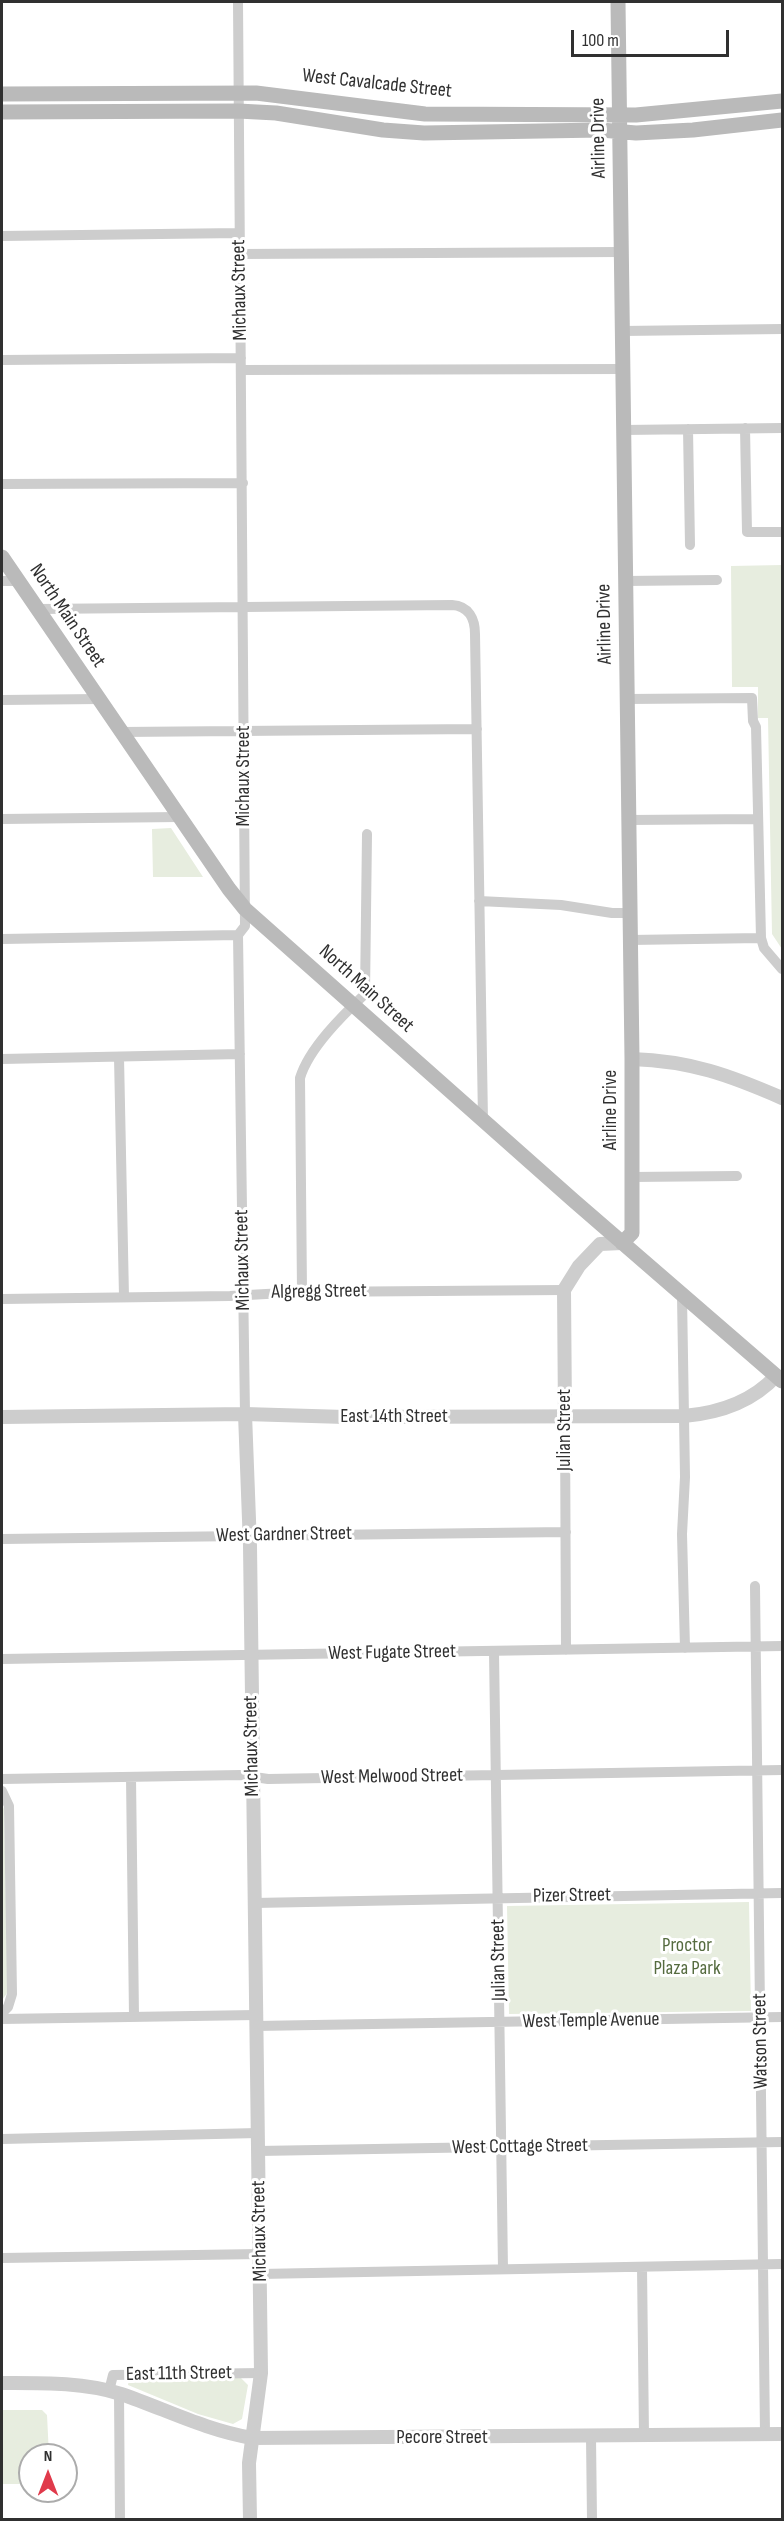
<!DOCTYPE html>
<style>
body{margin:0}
#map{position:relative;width:784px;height:2521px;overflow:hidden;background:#fff;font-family:"Sofia Sans Condensed",sans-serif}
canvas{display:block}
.frame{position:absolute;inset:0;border:3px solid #303030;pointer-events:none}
.north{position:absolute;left:18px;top:2443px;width:60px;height:60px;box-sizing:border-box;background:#fff;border:2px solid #acacac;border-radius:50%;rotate:0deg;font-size:16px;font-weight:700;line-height:24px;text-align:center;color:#303030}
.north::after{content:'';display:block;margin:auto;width:21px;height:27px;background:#e03a4b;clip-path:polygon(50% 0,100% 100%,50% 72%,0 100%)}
.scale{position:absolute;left:571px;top:30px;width:158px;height:27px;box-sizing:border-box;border:3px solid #303030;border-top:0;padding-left:8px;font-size:18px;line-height:21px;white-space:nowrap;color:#303030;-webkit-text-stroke:4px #fff;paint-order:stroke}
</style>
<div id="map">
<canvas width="784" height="2521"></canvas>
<div class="frame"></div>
<div class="north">N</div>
<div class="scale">100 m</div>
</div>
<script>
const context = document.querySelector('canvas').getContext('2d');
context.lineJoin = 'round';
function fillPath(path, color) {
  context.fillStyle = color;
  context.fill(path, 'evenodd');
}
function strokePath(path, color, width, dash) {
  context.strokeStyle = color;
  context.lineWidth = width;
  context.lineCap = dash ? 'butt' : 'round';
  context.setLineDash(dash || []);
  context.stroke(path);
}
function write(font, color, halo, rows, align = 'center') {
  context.font = font + ' "Sofia Sans Condensed",sans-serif';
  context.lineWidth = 6;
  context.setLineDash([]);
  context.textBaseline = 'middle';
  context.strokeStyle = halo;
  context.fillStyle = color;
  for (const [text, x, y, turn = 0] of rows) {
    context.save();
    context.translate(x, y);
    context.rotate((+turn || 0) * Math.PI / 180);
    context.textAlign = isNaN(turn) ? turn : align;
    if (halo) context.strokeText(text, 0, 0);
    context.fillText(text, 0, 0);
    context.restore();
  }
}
const green = new Path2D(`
 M782,565V949L772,934L768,718H758V687H732L731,566Z
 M171,828L203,877H153L152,829Z
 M2,1803L4,1809L8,1992L2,2000Z
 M749,1902L751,2011L509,2014L507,1906Z
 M241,2378L248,2385L242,2419L233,2424L198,2414L128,2385L129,2379Z
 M2,2410H42L47,2415L49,2455H30V2484H2Z`);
const minor = new Path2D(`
 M238,2L245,926L238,935L245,1414
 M2,236L239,233
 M240,254L621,252
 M622,331L782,329
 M2,360L241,358
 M241,370L623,369
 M745,428L747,532H782
 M688,429L690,545
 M624,430L782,428
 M2,484L243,483
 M2,581H18
 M625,581L717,580
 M38,609L452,605C469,606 475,619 475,634L483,1120
 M627,699L752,698L753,721L756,727L761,938L764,948L782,969
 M2,700L99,699
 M121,732L477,729
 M2,819L179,817
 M629,820L758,819
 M479,901L561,905L612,913H630
 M2,939L238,935
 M630,940L761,938
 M119,1057L124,1297
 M2,1059L240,1054
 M632,1177L737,1176
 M302,1292L300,1078C309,1048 343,1015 365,994L367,834
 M682,1296L685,1477L682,1534L685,1648
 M2,1299L230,1296L302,1292L564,1290
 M565,1417L566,1650
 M2,1539L566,1532
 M755,1586L765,2434
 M494,1652L503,2269
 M2,1659L782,1646
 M131,1777L134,2017
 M2,1779L241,1775L268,1779L782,1770
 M2,1791L9,1806L12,1994L8,2007L2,2013
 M254,1903L782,1893
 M2,2019L256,2015
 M256,2026L782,2017
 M2,2139L258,2133
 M258,2151L782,2142
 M2,2258L260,2254
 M642,2267L644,2436
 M260,2274L782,2264
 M109,2391L113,2375L261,2373
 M119,2393L120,2520
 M591,2437L592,2520`);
const tertiary = new Path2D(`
 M632,1059C691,1061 729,1075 782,1098
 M245,1414L250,1546L261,2373L249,2463L250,2520
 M2,1417L245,1414L345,1417L684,1416C719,1413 752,1402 776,1376
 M565,1417L564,1290L579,1266L600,1244L622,1243
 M2,2383C41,2383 83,2382 121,2394C165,2409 205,2430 252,2438L782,2434`);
const secondary = new Path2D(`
 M618,2L632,1059V1233L622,1243
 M2,94L256,93L425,114L636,115L782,101
 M2,112L238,111L276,113L383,130L424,133L601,130L636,133L693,130L782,120
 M2,557L229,889L245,909L573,1200L782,1381`);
const streetNames = [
 ["West Cavalcade Street",377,84,6],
 ["Airline Drive",599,138,-91],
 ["Michaux Street",240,290,-91],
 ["North Main Street",67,616,56],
 ["Airline Drive",605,624,-91],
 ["Michaux Street",244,776,-90],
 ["North Main Street",366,989,42],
 ["Airline Drive",611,1110,-90],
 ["Michaux Street",243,1260,-91],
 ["Algregg Street",319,1292,-1],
 ["East 14th Street",394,1417],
 ["Julian Street",565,1430,-90],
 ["West Gardner Street",284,1535,-1],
 ["West Fugate Street",392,1653,-1],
 ["Michaux Street",252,1746,-91],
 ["West Melwood Street",392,1777,-1],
 ["Pizer Street",572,1896,-1],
 ["Julian Street",499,1960,-91],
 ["West Temple Avenue",591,2021,-1],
 ["Watson Street",761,2041,-91],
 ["West Cottage Street",520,2147,-1],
 ["Michaux Street",260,2231,-91],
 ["East 11th Street",179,2374,-1],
 ["Pecore Street",442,2438]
];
const parkNames = [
 ["Proctor",687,1946],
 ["Plaza Park",687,1969]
];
fillPath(green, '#e7eddf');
strokePath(minor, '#cdcdcd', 10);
strokePath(tertiary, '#cdcdcd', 14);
strokePath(secondary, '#bababa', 15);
write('20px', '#303030', '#fff', streetNames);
write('20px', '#556b3f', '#fff', parkNames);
</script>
